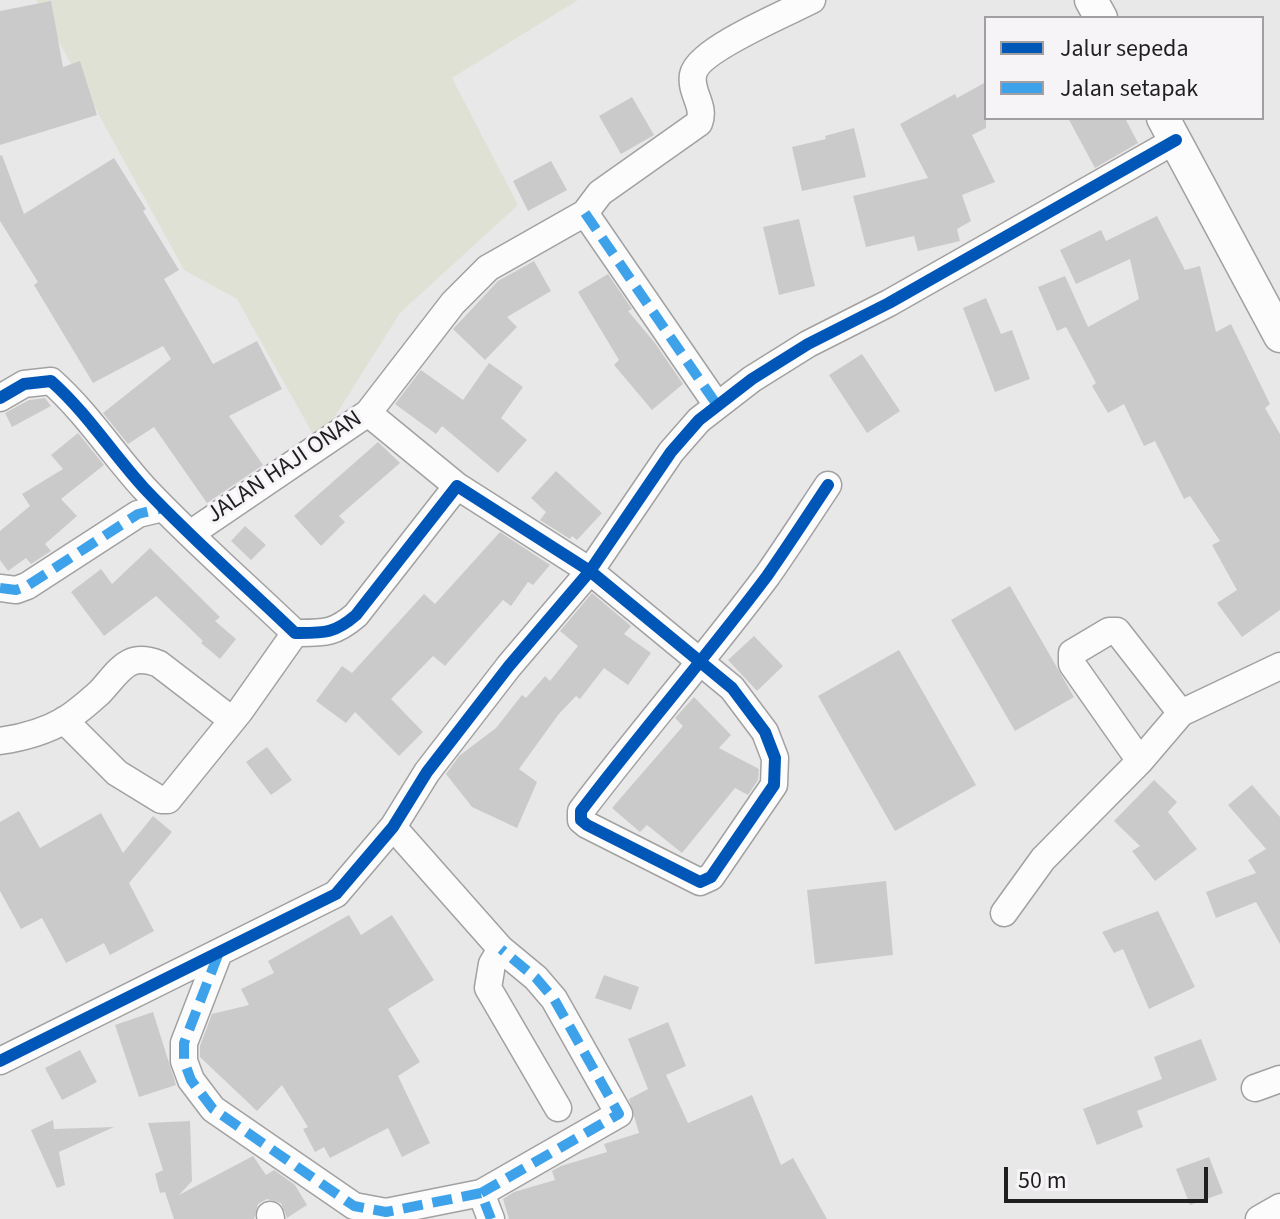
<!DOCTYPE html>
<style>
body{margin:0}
#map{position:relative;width:1280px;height:1219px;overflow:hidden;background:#e9e8e9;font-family:"Source Sans 3",sans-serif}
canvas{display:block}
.legend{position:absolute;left:984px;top:16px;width:280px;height:104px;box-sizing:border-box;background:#f7f4f7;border:2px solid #a19fa1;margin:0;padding:10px 14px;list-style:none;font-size:24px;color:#201f20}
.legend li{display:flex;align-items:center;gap:16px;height:40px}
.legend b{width:40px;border:2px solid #a19fa1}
.scale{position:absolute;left:1004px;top:1167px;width:204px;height:36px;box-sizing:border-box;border:4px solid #201f20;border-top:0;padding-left:10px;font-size:24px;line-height:28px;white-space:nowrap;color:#201f20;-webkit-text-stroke:6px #f7f4f7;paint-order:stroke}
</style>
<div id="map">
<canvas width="1280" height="1219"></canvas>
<ul class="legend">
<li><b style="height:10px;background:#0057b8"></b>Jalur sepeda</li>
<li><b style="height:10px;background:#3da2ea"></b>Jalan setapak</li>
</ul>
<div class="scale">50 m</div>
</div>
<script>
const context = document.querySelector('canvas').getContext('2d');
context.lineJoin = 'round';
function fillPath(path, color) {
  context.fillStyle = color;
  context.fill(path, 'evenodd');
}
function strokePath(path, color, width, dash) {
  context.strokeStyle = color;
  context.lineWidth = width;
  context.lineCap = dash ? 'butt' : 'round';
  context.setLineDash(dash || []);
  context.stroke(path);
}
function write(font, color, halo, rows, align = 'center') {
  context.font = font + ' "Source Sans 3",sans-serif';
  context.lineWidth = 6;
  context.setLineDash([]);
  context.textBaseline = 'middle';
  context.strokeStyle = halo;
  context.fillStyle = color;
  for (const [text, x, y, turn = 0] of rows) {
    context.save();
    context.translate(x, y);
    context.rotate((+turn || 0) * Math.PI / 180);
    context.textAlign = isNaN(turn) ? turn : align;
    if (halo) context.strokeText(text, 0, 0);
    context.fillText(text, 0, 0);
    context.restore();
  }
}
const green = new Path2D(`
 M36,0H578L452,78L518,205L400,313L318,443L237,299L184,270Z`);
const building = new Path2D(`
 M51,1L63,67L80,61L97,115L0,145V11Z
 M986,82V128L972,135L995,182L962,195L971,221L957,229L960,241L918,251L914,236L866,247L853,196L928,178L900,124L955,94L957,98Z
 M632,97L654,135L621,154L599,116Z
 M1068,118H1125L1138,143L1095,168Z
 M854,128L866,177L802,191L792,147L826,139L825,136Z
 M2,155L24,214L114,158L146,209L143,211L179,270L164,279L213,364L257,341L282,389L229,416L263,465L207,503L154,427L128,444L103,413L171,359L163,346L93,383L34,285L38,282L0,221V156Z
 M551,161L567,190L528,211L513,181Z
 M1157,216L1185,270L1200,266L1216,332L1231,324L1270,404L1265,408L1280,434V610L1242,637L1217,603L1237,590L1212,545L1220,541L1190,496L1184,499L1155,441L1144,446L1124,404L1108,413L1092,386L1096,383L1066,327L1057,331L1038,287L1065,276L1088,327L1139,299L1130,259L1076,284L1060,250L1101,230L1106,241Z
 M799,219L815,286L779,295L763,227Z
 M534,261L551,291L507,317L517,327L485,360L453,329L498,281Z
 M608,274L632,309L628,311L655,343L683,384L652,410L614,365L619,360L578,292Z
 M986,298L1001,334L1012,330L1030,379L995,392L963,308Z
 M862,354L900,411L867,433L829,375Z
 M489,363L523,387L501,418L527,440L498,473L442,426L436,434L395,404L421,370L463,400Z
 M45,398L51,406L12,427L5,413L29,400Z
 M78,433L104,465L61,499L77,516L45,544L51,551L31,564L26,558L8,571L0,560V531L30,506L22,494L63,469L51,455Z
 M378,442L400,463L339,516L345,522L321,546L294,516Z
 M556,471L602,513L577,540L572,536L570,539L540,520L546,512L531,498Z
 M245,526L266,545L251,560L231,541Z
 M500,532L550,565L533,585L528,582L511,606L503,600L445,666L433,656L391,699L423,732L399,756L355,712L346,723L316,701L342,666L352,673L424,594L435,604Z
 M150,548L220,617L215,621L236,639L220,659L201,643L203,641L156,596L104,636L71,592L101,569L112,584Z
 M1010,586L1074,697L1015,731L951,620Z
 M592,593L631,626L624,634L651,653L628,685L604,668L580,699L576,696L558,715L519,769L537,782L517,828L472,807L446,774L459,756L496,728L522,695L526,698L545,676L550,681L578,646L560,631Z
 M754,636L783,666L757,691L728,660Z
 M899,650L976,785L895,831L818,696Z
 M694,697L731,735L719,748L759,769L758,780L748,795L735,788L682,853L647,825L640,832L612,808L683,726L675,718Z
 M267,747L292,780L271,795L246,762Z
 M1154,780L1177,802L1168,812L1197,849L1155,881L1132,851L1140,846L1114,821Z
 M1252,785L1280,817V944L1256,902L1216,918L1206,892L1256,873L1248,860L1266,849L1228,805Z
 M19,811L40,848L101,813L123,853L153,816L172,832L129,883L154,931L110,955L104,943L66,963L42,918L21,929L0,891V822Z
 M886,881L893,955L815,964L807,890Z
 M1158,911L1195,987L1149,1009L1123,949L1114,953L1102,932Z
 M349,915L361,935L392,915L434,980L388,1009L420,1062L398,1076L430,1143L402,1157L388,1128L330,1158L324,1147L315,1152L303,1129L308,1127L282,1085L257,1111L200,1057V1046L212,1014L249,1005L241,989L274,973L268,961Z
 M604,975L639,987L631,1010L595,998Z
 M153,1012L176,1085L139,1097L115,1025Z
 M668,1022L686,1066L666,1075L688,1123L752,1095L781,1165L793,1158L827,1219H509L503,1199L514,1192L555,1180L552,1171L561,1166L607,1152L604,1144L639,1133L629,1099L648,1089L628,1039Z
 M1201,1039L1217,1080L1137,1111L1143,1127L1097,1145L1083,1109L1162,1079L1154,1057Z
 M80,1050L97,1082L62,1100L45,1068Z
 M53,1120L54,1129L114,1127L59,1152L65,1185L57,1188L31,1130Z
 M190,1121L192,1181L179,1195L253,1156L266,1175L274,1170L295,1185L307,1205L287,1218L281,1203L267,1199L258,1204L254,1219H174L165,1192L160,1193L155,1174L163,1170L148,1123Z
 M1209,1157L1223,1193L1190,1205L1176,1169Z`);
const minor = new Path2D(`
 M585,213L717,405
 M0,398L24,384L51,381C87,413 112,453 144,488C192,539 245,585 295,633C324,633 334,634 356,615L457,486L590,571L732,688L765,732L775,758L774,785L711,877L700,882L587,825L581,820V811C641,732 707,656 767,576C788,546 808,515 828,485
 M368,413L457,486
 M190,534L368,413L453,303L488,268L585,213L600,193L699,123C706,106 690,93 693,75C697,50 787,13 812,0
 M0,588L16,590L27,586L138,514L163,508
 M64,720L117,773L161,800H168L240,711L295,633
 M0,741C21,738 46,731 65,720C76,713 89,702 99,693C119,672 127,651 159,664L232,720
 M1140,761L1072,664V653L1109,631H1117L1181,713
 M393,827L501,949L536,978L554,999L619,1114L481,1193
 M1004,913L1043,859L1140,761L1181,713L1280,666
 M501,949L492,964L488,988L558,1108
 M218,955L184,1043V1061L191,1080L213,1109L354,1206L386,1212L481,1193L491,1219
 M0,1061L336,894L393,827L427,772L509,666L590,571L671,452L699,420L752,379L808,344L889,303L1176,140
 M1255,1088L1280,1079
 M270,1215L271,1219
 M1259,1219L1280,1207`);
const tertiary = new Path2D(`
 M1091,0L1101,18
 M1163,118L1280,336`);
const quiet = new Path2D(`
 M585,213L717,405
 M0,588L16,590L27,586L138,514L163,508
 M218,955L184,1043V1061L191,1080L213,1109L354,1206L386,1212L481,1193L491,1219
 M481,1193L619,1114L554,999L536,978L501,949`);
const cycleway = new Path2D(`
 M0,398L24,384L51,381C87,413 112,453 144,488C192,539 245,585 295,633C324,633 334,634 356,615L457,486L590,571L732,688L765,732L775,758L774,785L711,877L700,882L587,825L581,820V811C641,732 707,656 767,576C788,546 808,515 828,485
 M0,1061L336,894L393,827L427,772L509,666L590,571L671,452L699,420L752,379L808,344L889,303L1176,140`);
const streetNames = [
 ["JALAN HAJI ONAN",285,468,-34]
];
fillPath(green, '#dfe1d4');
fillPath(building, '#cbcacb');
strokePath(minor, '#a2a1a2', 29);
strokePath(tertiary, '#a2a1a2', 35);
strokePath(minor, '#fcfcfc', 26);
strokePath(tertiary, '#fcfcfc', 32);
strokePath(quiet, '#3da2ea', 10, [20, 10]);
strokePath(cycleway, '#0057b8', 12);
write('24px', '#201f20', '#f7f4f7', streetNames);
</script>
